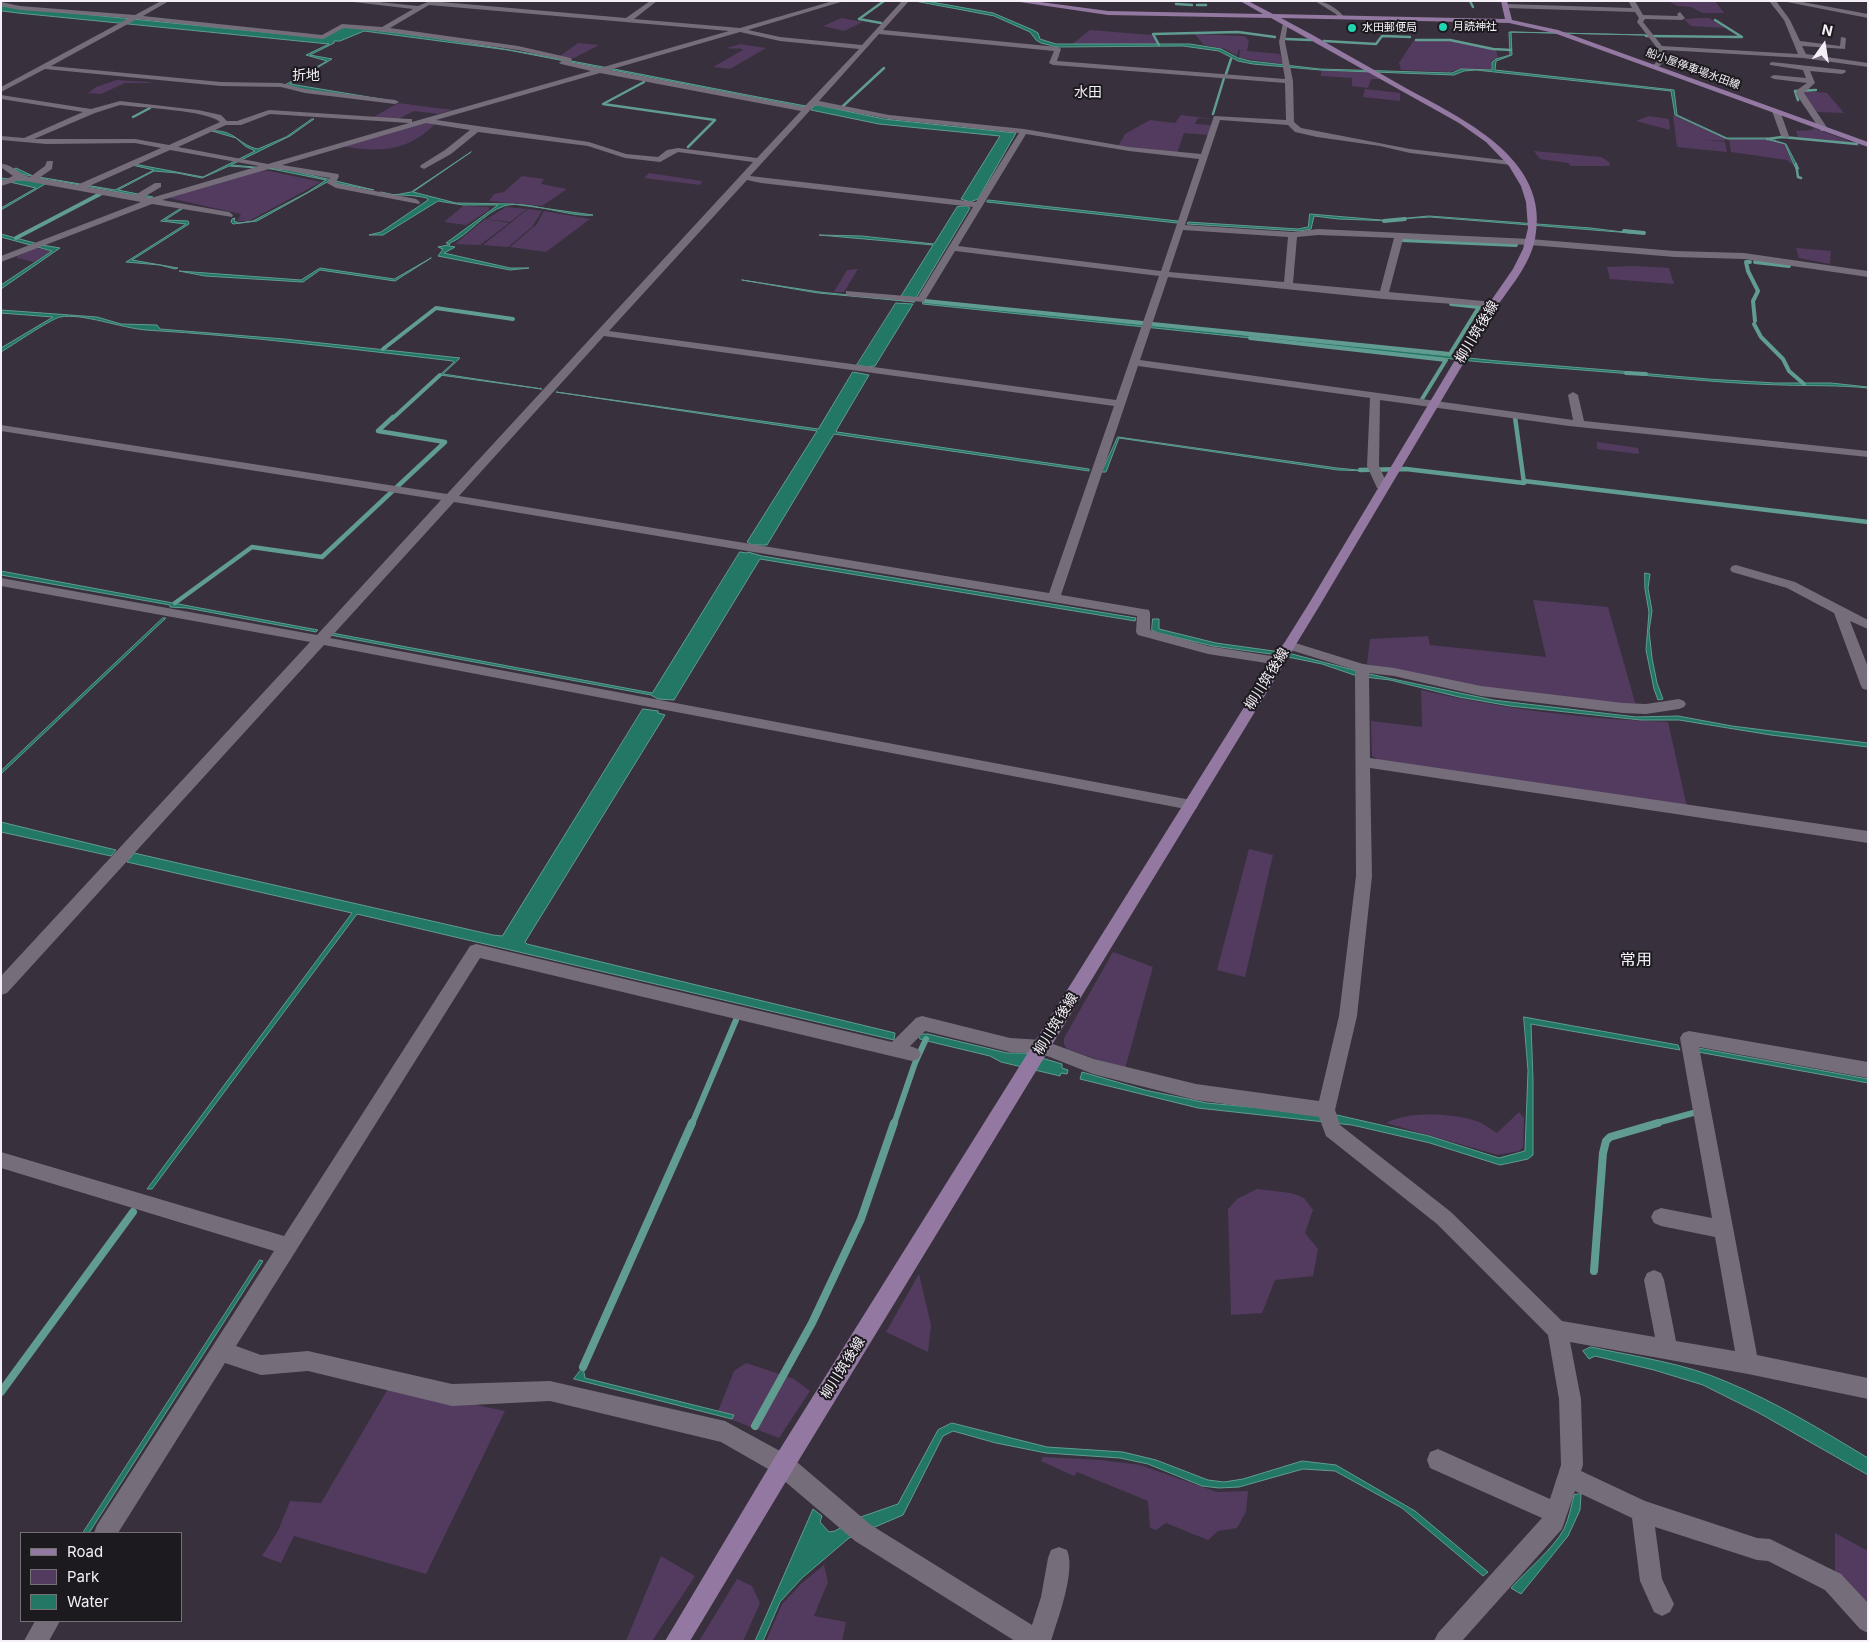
<!DOCTYPE html>
<meta charset="utf-8">
<style>
body{margin:0}
#map{position:relative;width:1869px;height:1642px;overflow:hidden;background:#38303c;font-family:Inter,sans-serif}
canvas{display:block}
.frame{position:absolute;inset:0;border:2px solid #f5f0f8;pointer-events:none}
.legend{position:absolute;left:20px;top:1532px;width:162px;height:90px;box-sizing:border-box;background:#1d1a1f;border:1px solid #737076;margin:0;padding:6px 9px;list-style:none;font-size:15px;color:#f5f0f8}
.legend li{display:flex;align-items:center;gap:10px;height:25px}
.legend b{width:25px;border:1px solid #737076}
.north{position:absolute;left:1799px;top:20px;width:50px;height:50px;-webkit-text-stroke:4px #1d1a1f;paint-order:stroke;rotate:13deg;font-size:14px;font-weight:700;line-height:20px;text-align:center;color:#f5f0f8}
.north::after{content:'';display:block;margin:auto;width:18px;height:22px;background:#f5f0f8;clip-path:polygon(50% 0,100% 100%,50% 72%,0 100%)}
</style>
<div id="map">
<canvas width="1869" height="1642"></canvas>
<div class="frame"></div>
<ul class="legend">
<li><b style="height:6px;background:#9378a1"></b>Road</li>
<li><b style="height:14px;background:#533b60"></b>Park</li>
<li><b style="height:14px;background:#227864"></b>Water</li>
</ul>
<div class="north">N</div>
</div>
<script>
const context = document.querySelector('canvas').getContext('2d');
context.lineJoin = 'round';
function fillPath(path, color) {
  context.fillStyle = color;
  context.fill(path, 'evenodd');
}
function strokePath(path, color, width, dash) {
  context.strokeStyle = color;
  context.lineWidth = width;
  context.lineCap = dash ? 'butt' : 'round';
  context.setLineDash(dash || []);
  context.stroke(path);
}
function write(font, color, halo, rows, align = 'center') {
  context.font = font + ' Inter,"Noto Sans JP",sans-serif';
  context.lineWidth = 4;
  context.setLineDash([]);
  context.textBaseline = 'middle';
  context.strokeStyle = halo;
  context.fillStyle = color;
  for (const [text, x, y, turn = 0] of rows) {
    context.save();
    context.translate(x, y);
    context.rotate((+turn || 0) * Math.PI / 180);
    context.textAlign = isNaN(turn) ? turn : align;
    if (halo) context.strokeText(text, 0, 0);
    context.fillText(text, 0, 0);
    context.restore();
  }
}
const green = new Path2D(`
 M1668,1H1715L1724,13H1703L1691,7L1678,6Z
 M842,18L863,22L844,31L823,26Z
 M1703,18H1709L1725,28L1691,26L1684,19Z
 M1090,30L1152,35L1158,44L1071,45Z
 M1195,34L1244,36L1249,40L1247,51L1280,54L1283,64L1239,58L1240,51H1244L1238,50L1237,56L1225,49L1204,45Z
 M1414,40H1450L1496,50L1498,57L1491,61V70L1461,69L1450,72L1401,70L1399,63Z
 M578,43L599,45L574,58L560,56Z
 M740,44L766,48L730,69L713,67L743,50C739,47 733,50 727,48Z
 M1321,70L1367,71L1380,79H1371L1368,88L1352,86V78L1321,76Z
 M117,80L148,82L152,83H125L101,94L88,93L96,87Z
 M1365,89L1400,93V101L1363,97Z
 M1806,91L1827,93L1844,113L1816,112L1804,94Z
 M398,103L453,110L438,114L414,111L398,119L372,118Z
 M1181,115L1214,119L1198,118L1195,124L1211,125L1208,135L1184,133L1177,153L1118,146L1125,134L1150,120L1175,123Z
 M1673,115L1725,138V141L1700,139L1725,142L1727,152L1677,147Z
 M1649,116L1669,119L1670,130L1636,121Z
 M426,122L435,124C406,153 378,152 340,146Z
 M1814,128L1862,146L1791,139L1790,136L1798,137L1796,131L1812,130Z
 M1729,139H1767L1784,144L1796,167L1787,160L1731,152Z
 M1534,151L1601,157L1609,162L1610,166H1571L1568,163L1540,159Z
 M260,169L321,182L249,221H237L241,214L169,198Z
 M649,173L702,181L700,185L644,178Z
 M522,176L544,179L541,184L567,189L542,206L489,201L494,194L504,192Z
 M463,206L489,207V210L466,225L444,222Z
 M506,207L527,209L510,222L487,219Z
 M528,209L542,211L532,227L508,247L483,245Z
 M544,211L590,219L546,252L510,247L537,224Z
 M485,219L509,223L480,245L455,244Z
 M36,248L51,251L34,262L17,258V256Z
 M1796,248L1831,251L1830,264L1799,258Z
 M1633,266L1669,268L1674,284L1610,279L1607,267Z
 M858,269L844,292H834L847,270Z
 M1597,442L1638,448L1639,454L1597,449Z
 M1533,600L1608,607L1636,706L1520,695L1367,664L1370,639L1428,636L1430,645L1546,657Z
 M1421,690C1502,709 1585,719 1668,722L1687,807L1383,762L1372,756L1371,721L1422,727Z
 M1249,849L1273,855L1245,977L1217,970Z
 M1113,952L1153,967L1125,1069L1067,1049L1064,1044V1038Z
 M1519,1112L1524,1118L1523,1147L1519,1151L1498,1155L1386,1123C1407,1111 1453,1113 1476,1121C1483,1123 1490,1129 1497,1133Z
 M1257,1189L1291,1193L1304,1198L1313,1210L1305,1233L1318,1249L1313,1276L1275,1280L1262,1313L1231,1315L1228,1209L1237,1199Z
 M919,1274L931,1325L928,1352L886,1332Z
 M746,1363L794,1379L810,1391L779,1438L717,1414L734,1371Z
 M389,1387L505,1411L426,1574L294,1536L281,1563L262,1556L278,1531L290,1501L321,1503Z
 M1043,1457L1101,1460L1140,1465L1217,1492L1248,1491L1246,1512L1237,1528L1218,1531L1208,1540L1166,1523L1156,1530L1150,1528L1148,1501L1077,1472L1074,1476L1041,1461Z
 M1835,1533L1868,1551V1613L1835,1577Z
 M661,1556L695,1576L652,1641H626Z
 M824,1565L828,1582L814,1616L846,1622L842,1641H766L782,1604L802,1583Z
 M737,1579L752,1586L760,1603L743,1641H699Z`);
const water = new Path2D(`
 M915,1H926L993,13L1033,30L1038,33L1040,39L1056,44H1190L1221,49L1238,58L1250,61L1320,69L1452,73L1461,69L1492,70V62L1496,59L1510,55L1509,32L1646,35L1511,32L1512,55L1496,61L1495,70L1674,90L1677,115L1727,138H1767L1786,144L1799,169H1796L1785,144L1766,139H1727L1675,115L1671,91L1476,70L1464,71L1454,75L1320,70L1253,64L1238,61L1219,51L1183,46L1057,47L1041,43L1036,40L1030,32L994,16Z
 M1,6L324,38L342,28L346,27C501,43 653,78 806,106L803,107L508,50L364,31L340,41H334V43L310,55L332,59L290,84L393,101L306,90L285,85L327,61L306,55L329,44L18,13L2,11Z
 M818,105L884,119L1016,133L978,199L970,202L961,199L1000,136L879,124L811,110L814,106Z
 M312,119H314L290,136L231,165L289,170L374,190L339,184L329,181L257,221L233,224L231,222L232,219L235,218L234,221L239,223L253,221L308,192L326,180L272,169L229,166L202,178L177,173L154,171L118,190L153,197L151,198L52,180L1,210V208L36,188L1,180V178L17,180H48L22,174L14,169L16,168L33,176L115,190L154,170L132,165L134,164L203,177L255,151L245,146L236,138L212,131C234,129 240,146 258,149L286,137Z
 M471,152L413,192L456,203L513,204L593,215C570,218 525,199 504,206C483,213 469,235 450,243L449,246L455,247L444,253L510,268H529L510,270L438,256L443,249L438,247L448,245V243H446L498,205H463L438,201L383,235H369L381,232L428,200L427,198C411,194 395,196 378,193L381,192L395,195L411,192Z
 M988,200L1178,221L1177,223L987,202Z
 M967,206L970,208L916,298L901,296L933,245L819,235L862,236L934,244L957,207Z
 M180,209H182L165,220L188,221L189,224L132,260L178,268L175,269L160,265L126,262L186,224L161,221Z
 M1310,214L1393,221L1338,219L1314,216L1311,229L1300,231L1187,224L1188,222L1298,229L1308,227Z
 M1429,216L1591,228L1631,233L1430,217L1398,219Z
 M1,234L42,245L60,248L1,289V285L52,251L1,237Z
 M431,258L395,281L320,270L303,282L205,276L179,271L301,280L320,268L394,279Z
 M742,280L820,292L915,302L818,293Z
 M923,302L1498,361L1632,372V374L1481,362L923,304Z
 M896,303L913,304L875,366L867,367L857,365Z
 M1,310L97,317L121,324L157,325L160,329L284,339L460,358L443,374L542,389L440,375L454,362L453,361C351,349 248,336 146,330C121,328 83,313 60,317C49,320 13,345 1,352V348L53,317L1,313Z
 M853,372L869,375L836,431L837,432L1089,469V471L834,434L767,545H752L747,542L817,431L556,392L818,429Z
 M1639,373L1708,379L1775,383H1831L1868,387V388C1839,385 1811,386 1783,385C1735,384 1687,379 1640,375Z
 M1118,437L1337,468L1368,471L1338,470L1119,438L1106,472H1102Z
 M740,552L747,553L748,552L762,556L1136,618L1135,621L760,559L674,700L658,699L651,695L330,635L332,633L652,693Z
 M1,571L318,630L316,632L187,608L170,607V605L1,575Z
 M1645,573L1650,574L1648,588L1652,611L1649,631L1652,658L1657,683L1663,699L1658,700L1654,689L1646,650L1649,612L1645,589Z
 M163,618H166L1,774V771Z
 M1153,619H1159V629L1216,643L1288,653L1369,674L1493,700L1636,717L1678,716L1732,726L1868,743V747L1771,735L1679,720H1641L1510,706L1459,697L1390,680L1357,676L1322,664L1278,655L1213,646L1158,633L1152,630Z
 M643,709L658,711V713L665,715L525,942L527,944L895,1033L894,1040L357,914L152,1189H147L352,913L127,862L134,853L493,935L502,936Z
 M1,822L116,850L111,856L1,832Z
 M1524,1017L1678,1045L1680,1050L1531,1024L1533,1080V1155L1528,1159L1500,1165L1430,1143L1352,1125L1198,1108L1080,1079L1082,1072L1145,1090L1207,1103L1337,1115L1429,1136L1499,1158L1525,1151L1528,1071Z
 M919,1034H928L1007,1053H1025L1062,1064V1068L1068,1070L1067,1074L1061,1073L1060,1076L1001,1062L990,1056L923,1040L920,1039Z
 M1698,1048L1868,1079V1083L1698,1052Z
 M260,1260L263,1261L89,1533H83Z
 M1591,1347C1636,1357 1685,1363 1727,1382C1776,1402 1823,1431 1868,1458V1475L1759,1413L1703,1385L1654,1370L1595,1356L1589,1359L1583,1351Z
 M583,1367L585,1378L734,1415L732,1419L574,1379Z
 M952,1423L1047,1447L1123,1452L1156,1460L1208,1480L1224,1482L1243,1479L1302,1461L1336,1465L1415,1511L1488,1572L1483,1576L1402,1508L1335,1471L1303,1469L1239,1487L1219,1488L1202,1486L1148,1464L1120,1458L1046,1453L996,1443L953,1431L943,1436L903,1515L849,1538L802,1578L780,1602L763,1641H755L813,1509L822,1516L820,1522L829,1532L835,1531L855,1519L898,1504L938,1430Z
 M1581,1494L1580,1510L1568,1536L1521,1594L1511,1588C1527,1570 1553,1549 1564,1529C1569,1518 1571,1507 1574,1495Z`);
const streamFar4 = new Path2D(`
 M1470,1L1473,7
 M1176,4L1192,5
 M1197,5H1206
 M881,23L859,19L884,1
 M1646,36L1742,37L1715,20
 M1286,39L1311,40
 M1416,40H1450L1493,49L1511,50
 M1324,41L1376,44L1382,36L1410,37
 M1159,45L1153,34L1238,32L1275,37
 M1226,74L1231,59
 M644,82L603,104L715,120L688,147
 M1798,100L1795,91L1816,90
 M843,106L884,68
 M1213,114L1224,78
 M133,117L150,108
 M1767,139L1782,137L1857,144
 M1796,164L1798,177L1801,178`);
const streamFar3 = new Path2D(`
 M1384,221L1405,219
 M1624,231L1644,233
 M16,238L102,193
 M1401,240L1516,245
 M1750,262H1746L1748,271L1758,291L1753,301L1755,321
 M1755,262L1789,266
 M925,301L1450,354L1479,307L1451,304
 M1754,324L1761,337L1783,359L1789,371L1804,384
 M1250,338L1446,360L1422,399
 M383,349L436,308L513,319
 M1626,373L1646,374
 M392,419L440,375`);
const streamFar2 = new Path2D(`
 M1360,470L1406,469L1524,483L1515,417
 M1524,481L1868,522
 M175,603L252,547L322,557L445,442L378,431L393,417`);
const streamFar1 = new Path2D(`
 M692,1124L736,1020
 M894,1124L915,1063L926,1039
 M1653,1124L1693,1113`);
const stream = new Path2D(`
 M1594,1271L1603,1153L1606,1141L1610,1137L1658,1123
 M583,1367L692,1123
 M1,1392L133,1212
 M755,1426L812,1323L861,1219L894,1123`);
const street = new Path2D(`
 M161,1H169L143,16L322,35L342,24L382,27L413,9L345,1H370L418,6L430,1L626,18L650,1H657L634,19L740,28L833,1H844L748,30L780,37L862,45L902,1H909L883,30L1058,47L1061,49L1057,61L1285,79L1279,42L1283,23L1288,22L1285,42L1293,81L1294,122L1301,128L1410,149L1511,161L1515,163L1511,165L1410,153L1380,146L1317,137L1295,132L1288,125L1220,120L1185,225L1293,232L1318,229L1530,239L1675,251L1744,253L1868,271V277L1744,259L1675,257L1530,245L1403,239L1389,292L1493,302L1496,303V307L1383,299L1168,277L1140,360L1573,420L1568,395L1573,392L1578,395L1584,421L1868,451V457L1569,426L1380,400L1379,466L1389,488L1383,491L1377,488L1367,466L1370,398L1138,366L1061,595L1149,610L1150,613V630L1208,646L1284,658L1286,661L1284,664L1279,665L1208,654L1138,635L1136,632L1137,616L454,502L330,638L1191,800L1196,801L1198,805L1196,809L1191,810L324,645L7,993L1,995V976L310,642L1,586V578L317,635L441,500L1,431V425L447,494L753,162L678,152L660,162L625,158L588,146L478,132L451,154L424,169L420,167L421,165L445,150L470,130L426,123L282,165L338,174L339,176L336,182L339,184L416,199L420,202L419,204L336,188L327,183L330,178L272,168L162,200L229,212L233,215L232,217L152,204L1,262V256L141,202L20,180L1,186V181L13,176L2,168V164C12,164 19,175 30,177L45,166L47,161H53L52,169L39,178L77,185L161,148L135,143L46,144L1,140V136L24,138L83,112L1,99V95L91,109L120,101L198,110L221,115L227,121H237L269,110L409,119H412V122L591,71L561,64L559,63L563,60L518,50L389,32L343,28L323,39L137,19L51,66L221,82L281,83L305,89L395,100L399,102L395,104L305,93L281,87L221,86L45,69L1,92V87L129,18L20,10L1,6V2L20,6L135,15ZM429,5L729,31L600,68L569,62L572,59L571,58L518,46L390,28ZM740,32L780,41L859,49L804,107L609,70ZM879,34L1054,51L1049,63L1053,65L1285,83L1286,120L1214,116L1201,154L1129,147L1024,129L889,115L819,101ZM600,73L801,111L757,158L678,148L667,150L658,157L626,154L589,142L436,120ZM120,105C142,108 206,110 220,122L169,145L135,139H34L95,113ZM815,105L889,119L1019,133L976,202L750,176ZM270,114L409,123L268,164L178,147L226,125H241ZM1026,134L1129,151L1199,159L1161,271L958,246ZM170,150L259,166L151,198L144,197L161,187V183H155L135,195L87,187ZM747,180L761,183L973,207L918,297L846,291V295L849,296L924,302L955,251L1159,276L1116,400L609,331ZM1183,230L1288,237L1284,282L1169,272ZM1318,235L1394,238L1380,291L1293,283L1297,237ZM604,336L1114,406L1049,593L459,496Z
 M1315,1C1327,1 1338,9 1345,18L1340,19L1336,14Z
 M1635,1L1643,15L1678,16L1677,14L1680,12L1685,18L1682,20L1645,19L1643,22L1662,46L1798,54L1784,20L1769,1H1776L1790,20L1800,41L1840,46L1841,37L1846,38L1845,49L1802,46L1806,54L1868,63V67L1803,58L1664,50L1665,61L1656,69L1652,67L1657,61V48L1637,22L1639,18L1635,12L1505,8L1502,6L1505,4L1632,8L1629,2Z
 M1782,1H1797L1868,14V18Z
 M1772,62L1845,70L1846,72L1842,74L1810,71L1815,83L1804,93L1828,129L1827,131H1821L1796,94L1797,90L1807,83L1774,79L1770,77L1774,75L1806,78L1803,70L1770,65V63Z
 M1773,109L1780,111L1789,136L1788,138L1781,136L1772,111Z
 M1736,565L1795,582L1868,620V629L1850,621L1868,667V690L1863,689L1861,686L1834,613L1787,588L1732,572L1730,569L1732,566Z
 M1289,641L1363,664L1394,668L1481,686L1623,703L1646,704L1679,699L1684,701L1686,704L1684,707L1679,709L1646,714L1623,713L1481,696L1394,676L1369,673L1370,758L1868,831V843L1370,768L1372,876L1357,1016L1335,1110L1340,1125L1451,1212L1562,1321L1655,1337L1644,1280L1647,1273L1654,1270L1661,1273L1664,1280L1676,1341L1735,1351L1715,1237L1661,1226L1654,1223L1651,1217L1654,1211L1661,1208L1712,1218L1680,1038L1683,1033L1689,1031L1868,1062V1078L1699,1047L1757,1355L1868,1378V1399L1748,1374L1570,1342L1581,1399L1583,1465L1581,1471L1645,1501L1757,1538L1770,1539L1841,1574L1868,1603V1633L1860,1629L1825,1590L1768,1561L1757,1560L1655,1527L1662,1579L1674,1604L1670,1612L1662,1616L1654,1612L1640,1581L1632,1518L1575,1491L1562,1529L1462,1641H1434L1438,1633L1542,1518L1430,1468L1427,1460L1430,1452L1438,1449L1550,1499L1561,1465L1559,1399L1548,1335L1437,1224L1326,1136L1319,1117L1196,1100L1093,1074L1042,1054L1010,1052L925,1031L910,1046L918,1049L921,1054L918,1059L912,1061L480,958L236,1346L261,1355L308,1351L452,1384L550,1381L725,1421L791,1457L871,1525L1032,1625L1041,1597L1048,1558L1051,1550L1059,1547L1067,1550C1076,1571 1058,1618 1051,1641H1015L855,1541L775,1473L721,1442L550,1401L452,1406L308,1371L261,1375L225,1363L118,1533H94L97,1525L274,1251L1,1168V1152L284,1236L470,946L476,944L892,1042L916,1018L922,1016L1010,1038L1042,1040L1094,1059L1196,1084L1319,1101L1339,1016L1356,876L1355,670L1284,648L1282,645Z
 M35,1621H60L49,1641H24Z`);
const secondary = new Path2D(`
 M1013,1H1033L1108,11L1263,14L1240,1H1248L1273,14L1505,19L1501,1H1507L1512,20L1558,30L1868,142V147L1554,33L1509,23L1281,18C1323,40 1363,64 1404,87C1460,118 1552,158 1535,239C1530,264 1512,285 1498,305L1320,605L791,1473L690,1641H665L775,1457L1308,605L1488,305L1513,269L1523,249L1528,228L1526,202L1521,186L1509,166L1486,142L1459,123L1271,18L1108,15Z`);
const markers = [
 [1443,27,5,"#21d5b0"],
 [1352,28,5,"#21d5b0"]
];
const farPoinames = [
 ["月読神社",1453,27],
 ["水田郵便局",1362,28]
];
const farStreetnames = [
 ["船小屋停車場水田線",1693,69,20]
];
const farQuarternames = [
 ["折地",306,76],
 ["水田",1088,93]
];
const streetNames = [
 ["柳川筑後線",1477,332,-59],
 ["柳川筑後線",1267,679,-58],
 ["柳川筑後線",1056,1024,-58],
 ["柳川筑後線",843,1368,-58]
];
const quarterNames = [
 ["常用",1636,960]
];
fillPath(green, '#533b60');
fillPath(water, '#227864');
strokePath(water, '#619c90', 1);
strokePath(streamFar4, '#619c90', 2.5);
strokePath(streamFar3, '#619c90', 4);
strokePath(streamFar2, '#619c90', 4.5);
strokePath(streamFar1, '#619c90', 6);
strokePath(stream, '#619c90', 8);
fillPath(street, '#756d7a');
fillPath(secondary, '#9378a1');
for (const [x, y, r, color] of markers) {
  const dot = new Path2D();
  dot.arc(x, y, r, 0, 2 * Math.PI);
  context.fillStyle = color;
  context.fill(dot);
  strokePath(dot, '#1d1a1f', 2);
}
write('11px', '#f5f0f8', '#1d1a1f', farPoinames, 'left');
write('11px', '#f5f0f8', '#1d1a1f', farStreetnames);
write('14px', '#f5f0f8', '#1d1a1f', farQuarternames);
write('14px', '#f5f0f8', '#1d1a1f', streetNames);
write('16px', '#f5f0f8', '#1d1a1f', quarterNames);
</script>
